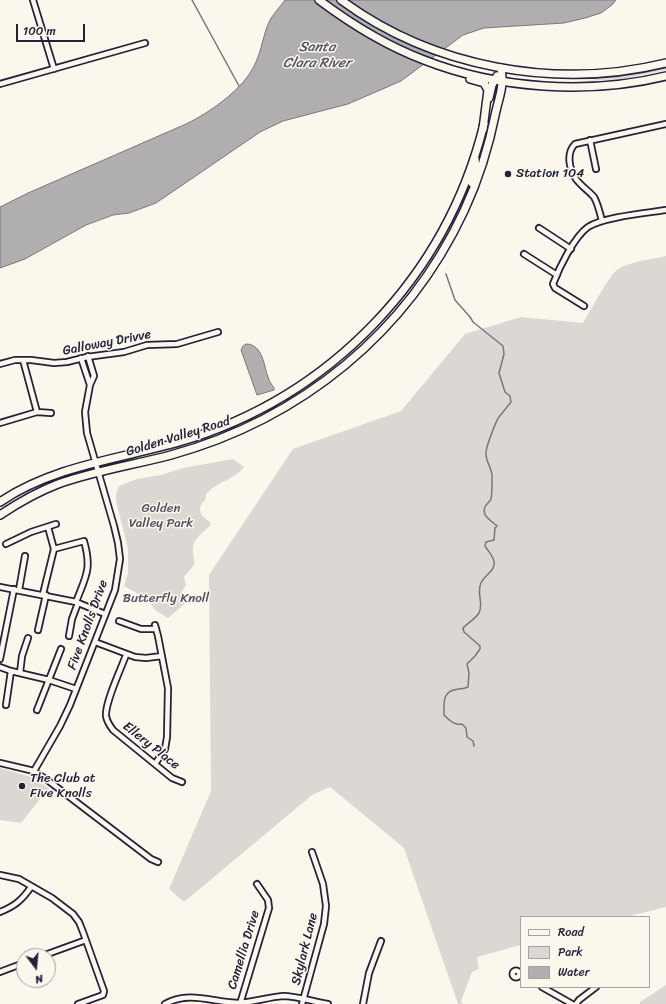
<!DOCTYPE html>
<style>
body{margin:0}
#map{position:relative;width:666px;height:1004px;overflow:hidden;background:#fbf7ec;font-family:Sriracha,sans-serif}
canvas{display:block}
.legend{position:absolute;left:520px;top:916px;width:130px;height:72px;box-sizing:border-box;background:#fbf7ec;border:1px solid #a4a2a5;margin:0;padding:5px 7px;list-style:none;font-size:12px;color:#22223b}
.legend li{display:flex;align-items:center;gap:8px;height:20px}
.legend b{width:20px;border:1px solid #a4a2a5}
.north{position:absolute;left:16px;top:948px;width:40px;height:40px;box-sizing:border-box;background:#fbf7ec;border:1px solid #a4a2a5;border-radius:50%;rotate:164deg;font-size:11px;font-weight:700;line-height:16px;text-align:center;color:#22223b}
.north::after{content:'';display:block;margin:auto;width:14px;height:18px;background:#22223b;clip-path:polygon(50% 0,100% 100%,50% 72%,0 100%)}
.scale{position:absolute;left:16px;top:24px;width:69px;height:18px;box-sizing:border-box;border:2px solid #22223b;border-top:0;padding-left:5px;font-size:12px;line-height:14px;white-space:nowrap;color:#22223b;-webkit-text-stroke:3px #fbf7ec;paint-order:stroke}
</style>
<div id="map">
<canvas width="666" height="1004"></canvas>
<ul class="legend">
<li><b style="height:5px;background:#fbf7ec"></b>Road</li>
<li><b style="height:11px;background:#dbd8d3"></b>Park</li>
<li><b style="height:11px;background:#b1aeb0"></b>Water</li>
</ul>
<div class="north">N</div>
<div class="scale">100 m</div>
</div>
<script>
const context = document.querySelector('canvas').getContext('2d');
context.lineJoin = 'round';
function fillPath(path, color) {
  context.fillStyle = color;
  context.fill(path, 'evenodd');
}
function strokePath(path, color, width, dash) {
  context.strokeStyle = color;
  context.lineWidth = width;
  context.lineCap = dash ? 'butt' : 'round';
  context.setLineDash(dash || []);
  context.stroke(path);
}
function write(font, color, halo, rows, align = 'center') {
  context.font = font + ' Sriracha,sans-serif';
  context.lineWidth = 3;
  context.setLineDash([]);
  context.textBaseline = 'middle';
  context.strokeStyle = halo;
  context.fillStyle = color;
  for (const [text, x, y, turn = 0] of rows) {
    context.save();
    context.translate(x, y);
    context.rotate((+turn || 0) * Math.PI / 180);
    context.textAlign = isNaN(turn) ? turn : align;
    if (halo) context.strokeText(text, 0, 0);
    context.fillText(text, 0, 0);
    context.restore();
  }
}
const green = new Path2D(`
 M666,67V70L622,79L588,81C613,74 640,73 666,67Z
 M666,256V907L626,917H521V945L477,957L479,969L472,972L461,1001L463,1004H458L404,848L330,787L312,795L184,902L169,889L211,791L209,575L293,449L401,411L465,334L521,317L583,323C590,312 609,275 618,269C629,262 653,259 666,256Z
 M233,459L244,467C236,478 218,482 208,492C205,494 207,497 205,500C204,502 202,503 201,505C197,514 205,518 210,522L211,525C202,533 192,539 193,552C193,556 195,560 194,565L184,577L186,585L181,593L189,600L168,618L155,610L147,599L124,586L128,573V549L116,501V494L119,486L137,479L161,475L183,468Z
 M0,768L31,777L49,788L21,823L0,820Z
 M666,985V1004H640V1002Z`);
const water = new Path2D(`
 M285,0H616L612,5L601,13L585,18L564,23L484,28L463,35L401,81L348,104L283,121L260,132L241,145L156,203L129,213L113,215L86,225L25,259L0,268V207L28,193L186,124C209,113 244,89 255,64C262,50 263,34 270,20C274,13 280,7 285,0Z
 M247,344C263,345 264,366 268,377C269,381 272,385 274,388V390L257,395L241,350L243,346Z`);
const stream = new Path2D(`
 M192,0L239,86
 M446,274L455,300L470,317L473,322L503,346L504,354L499,373L505,392L510,396L511,402C507,407 503,412 499,417C496,421 485,449 486,454C486,463 493,469 492,478C492,483 492,496 491,499C490,502 486,504 485,507C481,516 492,521 497,526L495,528L494,540L486,542L485,546C490,554 499,562 491,571C488,575 483,578 481,583C476,592 484,604 479,613C475,619 468,623 463,628L464,632L480,646V649L475,656L467,664L469,673L468,687C464,689 462,689 458,689C442,691 444,702 444,715C449,720 455,726 462,724L466,728L467,737L473,741L474,746`);
const minor = new Path2D(`
 M33,0L54,69
 M0,84L145,43
 M590,140L596,169
 M602,221C600,213 598,204 594,197C589,191 581,186 576,179C569,169 566,153 575,144L666,124
 M539,228L571,249
 M524,254L557,275
 M584,306L555,288L553,284C559,268 574,237 588,227C603,217 647,213 666,210
 M81,358L90,385
 M23,360L37,412
 M0,364L15,360H31L54,363L67,362L87,357L124,352L147,345L177,344L218,332
 M0,423L37,412L51,413
 M48,527L54,549
 M6,544L31,532L56,524
 M54,549L84,541C92,569 86,576 76,602
 M0,587L76,602L105,614
 M19,590L25,556
 M43,594L54,549
 M119,621L141,629H156
 M155,625L158,636L168,688L167,737L165,749L155,764
 M38,630L46,595
 M69,636L72,619L78,603
 M95,642L135,657L146,658L162,656
 M126,655C121,669 105,702 106,716C107,722 110,726 113,730L172,778L182,782
 M0,659L14,589
 M0,667L11,671L49,680L76,689
 M20,673L22,656L28,638
 M6,705L11,671
 M37,710L61,649
 M0,763L34,771L50,782L151,859L158,862
 M34,771L60,726L70,705L115,590L120,559L118,543L114,526L87,433L85,412L90,385L94,376L88,356
 M0,875L19,879L52,898L73,914L79,922L83,932L104,991L103,995L78,1004
 M0,912C15,906 22,900 31,887
 M42,956L86,940
 M512.5 974a3.5 3.5 0 1 1 7 0a3.5 3.5 0 1 1-7 0Z
 M0,972L24,963
 M542,987L572,1004
 M165,1004C190,990 214,1003 240,1003C254,1002 269,997 283,996C297,996 314,1002 328,1004
 M240,1004L269,908L268,900L257,884
 M302,1004L324,924L326,906L323,884L312,852
 M363,1004L369,973L381,941
 M576,1004L579,1000L596,987`);
const secondary = new Path2D(`
 M489,98L492,85L497,76
 M472,183L476,168L475,159
 M0,502C53,466 119,459 179,442C331,397 446,277 484,124
 M0,515C18,503 37,492 58,484C94,471 133,465 171,455C301,419 407,333 464,211C479,179 489,146 496,111C500,94 504,86 501,68`);
const primary = new Path2D(`
 M319,0C351,24 387,46 424,60C498,89 589,95 666,76
 M341,0C433,68 556,90 666,63
 M470,79L484,83L488,90L483,129`);
const markers = [
 [508,174,4,"#22223b"],
 [22,786,4,"#22223b"]
];
const poiNames = [
 ["Station 104",516,174],
 ["The Club at",30,779],
 ["Five Knolls",30,794]
];
const streetNames = [
 ["Galloway Drivve",107,343,-11],
 ["Golden Valley Road",178,437,-17],
 ["Five Knolls Drive",88,625,-70],
 ["Ellery Place",151,746,38],
 ["Skylark Lane",305,949,-76],
 ["Camellia Drive",244,950,-73]
];
const parkNames = [
 ["Golden",161,509],
 ["Valley Park",161,524],
 ["Butterfly Knoll",166,599]
];
const waterNames = [
 ["Santa",317,47],
 ["Clara River",317,63]
];
fillPath(green, '#dbd8d3');
fillPath(water, '#b1aeb0');
strokePath(water, '#787681', 1);
strokePath(stream, '#787681', 1.5);
strokePath(minor, '#22223b', 8);
strokePath(secondary, '#22223b', 10);
strokePath(primary, '#22223b', 10);
strokePath(minor, '#fbf7ec', 4.5);
strokePath(secondary, '#fbf7ec', 7);
strokePath(primary, '#fbf7ec', 7);
for (const [x, y, r, color] of markers) {
  const dot = new Path2D();
  dot.arc(x, y, r, 0, 2 * Math.PI);
  context.fillStyle = color;
  context.fill(dot);
  strokePath(dot, '#fbf7ec', 1.5);
}
write('13px', '#22223b', '#fbf7ec', poiNames, 'left');
write('13px', '#22223b', '#fbf7ec', streetNames);
write('13px', '#505061', '#fbf7ec', parkNames);
write('italic 14px', '#545364', '#fbf7ec', waterNames);
</script>
